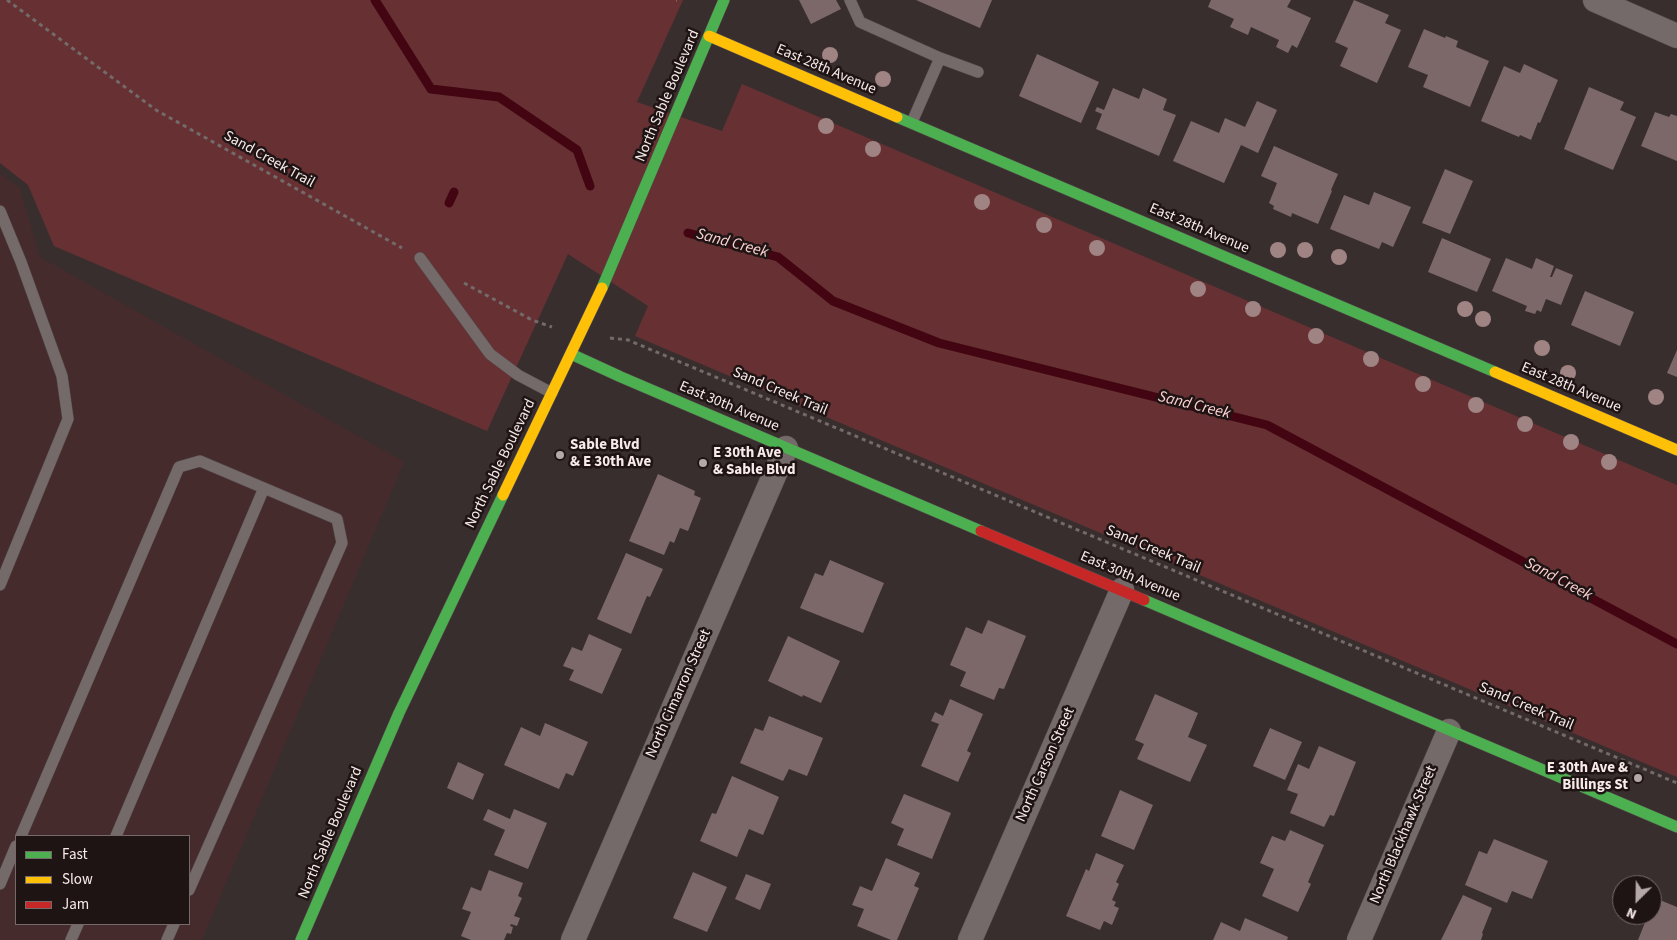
<!DOCTYPE html>
<style>
body{margin:0}
#map{position:relative;width:1677px;height:940px;overflow:hidden;background:#392e2e;font-family:"Source Sans 3",sans-serif}
canvas{display:block}
.legend{position:absolute;left:15px;top:835px;width:175px;height:90px;box-sizing:border-box;background:#1e1414;border:1px solid #756a69;margin:0;padding:6px 9px;list-style:none;font-size:15px;color:#f8eae9}
.legend li{display:flex;align-items:center;gap:10px;height:25px}
.legend b{width:25px;border:1px solid #756a69}
.north{position:absolute;left:1612px;top:875px;width:50px;height:50px;box-sizing:border-box;background:#1e1414;border:1px solid #756a69;border-radius:50%;rotate:203deg;font-size:14px;font-weight:700;line-height:20px;text-align:center;color:#f8eae9}
.north::after{content:'';display:block;margin:auto;width:18px;height:22px;background:#b5a8a8;clip-path:polygon(50% 0,100% 100%,50% 72%,0 100%)}
</style>
<div id="map">
<canvas width="1677" height="940"></canvas>
<ul class="legend">
<li><b style="height:6px;background:#4caf50"></b>Fast</li>
<li><b style="height:6px;background:#ffc107"></b>Slow</li>
<li><b style="height:6px;background:#c62828"></b>Jam</li>
</ul>
<div class="north">N</div>
</div>
<script>
const context = document.querySelector('canvas').getContext('2d');
context.lineJoin = 'round';
function fillPath(path, color) {
  context.fillStyle = color;
  context.fill(path, 'evenodd');
}
function strokePath(path, color, width, dash) {
  context.strokeStyle = color;
  context.lineWidth = width;
  context.lineCap = dash ? 'butt' : 'round';
  context.setLineDash(dash || []);
  context.stroke(path);
}
function write(font, color, halo, rows, align = 'center') {
  context.font = font + ' "Source Sans 3",sans-serif';
  context.lineWidth = 5;
  context.setLineDash([]);
  context.textBaseline = 'middle';
  context.strokeStyle = halo;
  context.fillStyle = color;
  for (const [text, x, y, turn = 0] of rows) {
    context.save();
    context.translate(x, y);
    context.rotate((+turn || 0) * Math.PI / 180);
    context.textAlign = isNaN(turn) ? turn : align;
    if (halo) context.strokeText(text, 0, 0);
    context.fillText(text, 0, 0);
    context.restore();
  }
}
const built = new Path2D(`
 M0,173L20,188L40,257L404,462L202,940H0ZM16,836H189V924H16Z`);
const green = new Path2D(`
 M0,0H683L637,102L722,131L742,84L1677,485V777L635,336L648,306L568,254L487,431L54,246L28,185L0,163Z`);
const stream = new Path2D(`
 M375,0L431,89L499,97L577,150L590,186
 M449,203L454,192
 M688,233L778,257L833,301L939,343L1267,425L1677,644`);
const building = new Path2D(`
 M799,0H836L841,9L811,24Z
 M916,0H992L980,28Z
 M1211,0H1291L1287,7L1311,18L1297,48L1292,45L1288,53L1276,47L1279,40L1251,27L1248,35L1230,27L1234,19L1208,7Z
 M1354,0L1389,15L1385,23L1401,30L1377,83L1340,66L1348,48L1335,42Z
 M1424,29L1445,38L1446,36L1458,41L1456,47L1489,61L1470,107L1423,87L1428,75L1408,67Z
 M1037,54L1099,82L1081,123L1019,96Z
 M1524,64L1558,80L1540,123L1538,122L1531,140L1520,135L1519,137L1481,121L1504,66L1520,73Z
 M1589,87L1624,102L1620,110L1636,117L1613,170L1564,149Z
 M1113,88L1139,99L1143,88L1167,99L1163,110L1176,115L1159,156L1096,129L1102,114L1095,111L1097,107L1104,110Z
 M1257,101L1277,110L1258,153L1241,145L1224,183L1173,161L1191,121L1219,133L1225,118L1245,127Z
 M1655,112L1669,117L1671,114L1677,116V161L1641,146Z
 M1274,146L1338,174L1331,190L1332,191L1318,224L1292,213L1291,217L1273,209L1274,206L1269,203L1277,183L1261,176Z
 M1445,169L1473,181L1450,234L1422,223Z
 M1374,192L1411,207L1393,247L1382,242L1379,249L1330,229L1344,195L1369,205Z
 M1442,238L1491,259L1477,292L1428,272Z
 M1506,258L1532,269L1536,258L1554,266L1550,277H1552L1556,268L1573,275L1561,305L1546,299L1541,312L1537,310L1535,314L1525,311L1527,306L1492,291Z
 M1585,291L1634,312L1620,346L1571,325Z
 M1677,350V377L1667,373Z
 M658,474L695,491L694,495L701,498L688,531L680,528L674,543L670,541L664,555L629,541Z
 M626,553L663,569L650,597L647,596L631,634L597,619Z
 M830,560L884,583L863,633L800,608L815,573L823,576Z
 M988,620L1026,636L1004,689L999,688L994,700L960,686L966,672L950,665L966,627L982,634Z
 M589,634L622,649L602,694L569,680L574,670L563,666L572,647L582,651Z
 M788,636L840,661L821,703L803,695L802,697L768,681Z
 M1155,694L1198,713L1188,737L1207,745L1190,782L1137,759L1144,744L1135,740Z
 M950,699L983,714L967,751L971,753L958,782L921,766L939,724L931,721L935,712L943,716Z
 M769,716L823,738L807,776L789,769L783,781L740,763L755,728L763,731Z
 M545,723L588,742L573,776L566,773L559,789L504,765L521,727L540,736Z
 M1270,728L1302,742L1285,780L1253,766Z
 M1319,746L1356,762L1334,816L1330,815L1324,827L1290,813L1298,794L1287,790L1298,764L1309,769Z
 M458,762L484,774L473,800L447,788Z
 M732,776L779,797L763,835L749,829L737,857L700,841L712,813L716,814Z
 M1120,790L1153,805L1134,850L1101,836Z
 M904,794L951,813L932,859L897,845L904,829L891,823Z
 M488,809L510,819L514,809L547,823L528,869L494,855L505,830L483,820Z
 M1290,830L1324,845L1308,882L1311,884L1298,912L1262,896L1274,869L1260,863L1272,836L1285,841Z
 M1494,839L1548,861L1532,899L1512,891L1507,903L1465,885L1479,851L1487,854Z
 M1096,853L1124,865L1116,882L1119,884L1112,900L1116,902L1114,906L1119,908L1112,925L1104,921L1100,930L1066,916L1086,869L1089,871Z
 M886,858L920,873L914,886L919,888L897,940H891L857,926L864,909L852,905L860,886L872,891Z
 M489,870L523,883L518,896L522,898L514,916L520,918L517,926L511,924L510,926L513,927L511,934L507,933L504,940H471L461,936L471,912L462,909L471,887L481,891Z
 M693,872L727,887L707,932L673,918Z
 M746,874L771,884L760,910L735,899Z
 M1463,895L1492,908L1482,933L1483,934L1481,940H1441Z
 M1655,898L1677,907V940H1638L1648,915H1652V906Z
 M1245,918L1288,937L1287,940H1213L1221,922L1240,931Z`);
const path = new Path2D(`
 M7,0L156,110L402,248
 M676,0H677
 M464,283L532,320L552,327
 M610,338L628,340L1677,783`);
const lane = new Path2D(`
 M850,0L860,22L940,58L978,72
 M912,122L940,58
 M0,211L21,262L62,376L68,419L0,585
 M420,258L490,354L518,375L552,393
 M21,836L179,467L200,461L337,519L342,543L189,890
 M116,836L264,488
 M0,884L16,846
 M71,940L78,924
 M167,940L174,924`);
const street = new Path2D(`
 M1595,0L1677,36
 M573,940L786,448
 M970,940L1122,590
 M1359,940L1449,731`);
const fast = new Path2D(`
 M897,117L1495,372
 M602,288L724,0
 M571,354L621,377L981,531
 M1144,600L1677,827
 M301,940L399,713L503,495`);
const slow = new Path2D(`
 M709,36L897,117
 M1495,372L1677,450
 M503,495L602,288`);
const jam = new Path2D(`
 M981,531L1144,600`);
const trees = [
 [830,55],
 [883,79],
 [826,126],
 [873,149],
 [982,202],
 [1044,225],
 [1097,248],
 [1278,250],
 [1305,250],
 [1339,257],
 [1198,289],
 [1253,309],
 [1465,309],
 [1483,319],
 [1316,336],
 [1542,348],
 [1371,359],
 [1568,373],
 [1423,384],
 [1656,397],
 [1476,405],
 [1525,424],
 [1571,442],
 [1609,462]
];
const markers = [
 [560,455,5,"#b5a8a8"],
 [703,463,5,"#b5a8a8"],
 [1638,778,5,"#b5a8a8"]
];
const streetNames = [
 ["East 28th Avenue",826,70,23],
 ["North Sable Boulevard",668,96,-67],
 ["Sand Creek Trail",269,160,29],
 ["East 28th Avenue",1199,229,23],
 ["East 28th Avenue",1571,388,23],
 ["Sand Creek Trail",780,392,23],
 ["East 30th Avenue",729,407,23],
 ["North Sable Boulevard",501,464,-64],
 ["Sand Creek Trail",1153,550,23],
 ["East 30th Avenue",1130,577,23],
 ["North Cimarron Street",679,694,-66],
 ["Sand Creek Trail",1526,707,23],
 ["North Carson Street",1046,765,-66],
 ["North Sable Boulevard",331,833,-67],
 ["North Blackhawk Street",1404,835,-67]
];
const poiNames = [
 ["Sable Blvd",570,446],
 ["& E 30th Ave",570,463],
 ["E 30th Ave",713,454],
 ["& Sable Blvd",713,471],
 ["E 30th Ave &",1628,769,"right"],
 ["Billings St",1628,786,"right"]
];
const waterNames = [
 ["Sand Creek",732,244,15],
 ["Sand Creek",1194,406,14],
 ["Sand Creek",1558,580,28]
];
fillPath(built, '#462b2c');
fillPath(green, '#673134');
strokePath(stream, '#420511', 9);
fillPath(building, '#7d6869');
strokePath(lane, '#574d4e', 12);
strokePath(street, '#574d4e', 25);
strokePath(fast, '#574d4e', 12);
strokePath(slow, '#574d4e', 12);
strokePath(jam, '#574d4e', 12);
strokePath(path, '#736a6a', 3, [4, 4]);
strokePath(lane, '#746a6a', 11);
strokePath(street, '#746a6a', 24);
strokePath(fast, '#4caf50', 11);
strokePath(slow, '#ffc107', 11);
strokePath(jam, '#c62828', 11);
context.fillStyle = '#a08383';
for (const [x, y] of trees) {
  context.beginPath();
  context.arc(x, y, 8, 0, 2 * Math.PI);
  context.fill();
}
for (const [x, y, r, color] of markers) {
  const dot = new Path2D();
  dot.arc(x, y, r, 0, 2 * Math.PI);
  context.fillStyle = color;
  context.fill(dot);
  strokePath(dot, '#1e1414', 2);
}
write('15px', '#f8eae9', '#1e1414', streetNames);
write('bold 15px', '#f8eae9', '#1e1414', poiNames, 'left');
write('italic 16px', '#fdd0d1', '#1e1414', waterNames);
</script>
